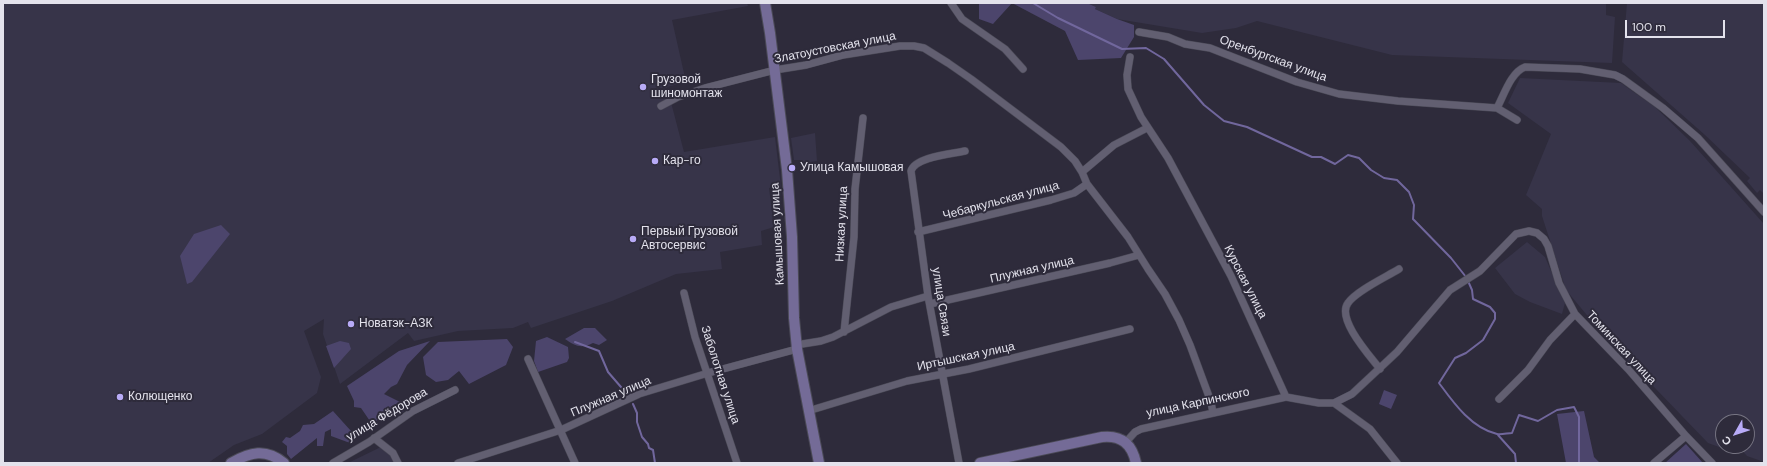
<!DOCTYPE html>
<meta charset="utf-8">
<style>
body{margin:0}
#map{position:relative;width:1767px;height:466px;overflow:hidden;background:#2e2b3b;font-family:"DM Sans",sans-serif}
canvas{display:block}
.frame{position:absolute;inset:0;border:4px solid #e3e2ec;pointer-events:none}
.north{position:absolute;left:1715px;top:414px;width:40px;height:40px;box-sizing:border-box;background:#2e2b3b;border:1px solid #767482;border-radius:50%;rotate:231deg;font-size:11px;font-weight:700;line-height:16px;text-align:center;color:#e3e2ec}
.north::after{content:'';display:block;margin:auto;width:14px;height:18px;background:#b8abf7;clip-path:polygon(50% 0,100% 100%,50% 72%,0 100%)}
.scale{position:absolute;left:1625px;top:20px;width:100px;height:18px;box-sizing:border-box;border:2px solid #e3e2ec;border-top:0;padding-left:5px;font-size:12px;line-height:14px;white-space:nowrap;color:#e3e2ec;-webkit-text-stroke:3px #2e2b3b;paint-order:stroke}
</style>
<div id="map">
<canvas width="1767" height="466"></canvas>
<div class="frame"></div>
<div class="north">С</div>
<div class="scale">100 m</div>
</div>
<script>
const context = document.querySelector('canvas').getContext('2d');
context.lineJoin = 'round';
function fillPath(path, color) {
  context.fillStyle = color;
  context.fill(path, 'evenodd');
}
function strokePath(path, color, width, dash) {
  context.strokeStyle = color;
  context.lineWidth = width;
  context.lineCap = dash ? 'butt' : 'round';
  context.setLineDash(dash || []);
  context.stroke(path);
}
function write(font, color, halo, rows, align = 'center') {
  context.font = font + ' "DM Sans",sans-serif';
  context.lineWidth = 4;
  context.setLineDash([]);
  context.textBaseline = 'middle';
  context.strokeStyle = halo;
  context.fillStyle = color;
  for (const [text, x, y, turn = 0] of rows) {
    context.save();
    context.translate(x, y);
    context.rotate((+turn || 0) * Math.PI / 180);
    context.textAlign = isNaN(turn) ? turn : align;
    if (halo) context.strokeText(text, 0, 0);
    context.fillText(text, 0, 0);
    context.restore();
  }
}
const built = new Path2D(`
 M3,3H747L748,6L672,20L686,82L667,87L684,152L775,137L781,187L769,188L774,227L761,231L762,245L720,252L722,269L676,274L612,301L531,328L528,322L513,328L458,331L414,341L408,333L340,384L323,334L324,319L304,331L321,377L317,393L262,434L234,445L208,463H3Z
 M1087,3H1606V15L1615,17L1612,63L1392,55L1257,21L1236,28L1202,33L1117,19L1095,9L1096,7Z
 M1627,3H1764V194L1760,190L1757,193L1747,181L1750,178L1705,135L1622,62Z
 M1520,78L1621,83L1655,107L1690,141L1764,224V462L1747,456L1738,446H1747V422H1723V446H1738L1733,452L1708,443L1601,332L1566,290L1542,216V209L1526,195L1551,134L1508,103Z
 M815,133L817,161L803,163L802,160H794L791,138Z
 M1527,242L1545,257L1565,303L1562,314L1530,302L1515,294L1495,268Z
 M383,446L390,454L395,463H348Z`);
const green = new Path2D(`
 M979,3H1087L1096,7L1095,9L1117,19L1134,25V37L1121,58L1078,60L1065,31L1012,3L993,24L979,19Z
 M221,225L230,234L192,282L187,284L180,256L194,234Z
 M584,328H595L607,340L599,345L593,343C581,349 575,346 565,339Z
 M547,337L568,347L569,358L567,362L538,372L534,361L536,341Z
 M507,339L513,347L506,365L469,384L459,371L448,380L436,382L426,375L423,357L438,342Z
 M340,341L349,343L351,349L334,368L326,346Z
 M430,341L407,365L397,384L391,387L384,394L400,402L404,411L388,417L379,416L374,427L361,408L354,407V401L347,386L399,351Z
 M1384,390L1397,395L1391,409L1379,404Z
 M333,411L351,431L350,443L331,436V429L325,432L323,446H317V438L291,459L287,454V446L282,442L286,437L290,438L300,431L303,425L314,424Z
 M1584,411L1594,457L1600,463H1566L1557,414Z
 M1686,444L1703,463H1665Z`);
const stream = new Path2D(`
 M1033,3L1058,18L1122,49L1146,48L1164,59L1204,105L1224,121L1247,127L1312,157H1321L1335,164L1348,155L1359,158L1371,170L1384,178L1397,180L1409,192L1414,205L1413,219L1451,258L1466,277
 M1468,281L1472,290L1473,299L1490,307L1495,313V319L1483,340L1466,353L1455,358L1439,383C1453,402 1471,428 1497,434C1501,435 1508,433 1512,433L1519,415L1538,421L1557,410L1574,407L1579,417V463
 M575,342L599,351L608,372L627,394
 M633,404L637,413V422L642,437L648,444L649,448L653,450L655,463
 M1498,435L1515,454L1516,463`);
const street = new Path2D(`
 M951,3L962,19L1005,49L1023,69
 M1139,32L1168,37L1185,44L1210,48L1297,82L1339,94L1398,101L1497,108L1517,120
 M1130,57L1127,75L1128,89L1141,117L1168,158L1231,276L1286,397L1319,403H1334L1370,429L1397,463
 M661,106L678,97L705,88L775,70L806,65L843,55L900,46H914L924,48L948,63L971,79L1061,147L1075,161L1082,172L1087,184L1128,237L1148,269L1165,294L1179,320L1190,345L1211,402L1213,413
 M1497,108C1504,95 1511,72 1525,67L1580,69L1615,75L1623,79L1663,108L1698,138L1764,212
 M1082,172L1114,145L1147,128
 M918,232L1051,200L1074,193L1087,184
 M684,293L695,337L737,463
 M930,304L1110,263L1139,255
 M844,332L854,237L855,189L863,118
 M796,345L821,341L833,337L891,307L928,296
 M528,359L575,463
 M1380,369C1370,356 1336,319 1348,303C1356,291 1386,277 1399,269
 M1499,399L1528,370L1550,340L1575,314
 M1334,403L1352,394L1397,352L1450,290L1480,271L1516,234L1529,231L1537,233L1544,239L1548,246L1559,283L1575,314L1628,369L1686,436L1712,463
 M808,411L907,381L969,369L1130,329
 M374,438L393,453L398,463
 M1126,442L1135,432L1141,429L1286,397
 M333,463L369,442L413,411L455,390
 M458,463L561,430L639,394L708,373L797,349
 M959,463L928,296L911,171C915,157 951,154 965,151
 M1654,463L1686,436`);
const secondary = new Path2D(`
 M765,3L770,33L787,170L792,237L794,318L797,349L819,463
 M231,463C250,452 266,448 284,463
 M980,463L1102,437C1121,435 1132,444 1136,463`);
const markers = [
 [643,87,4,"#b8abf7"],
 [655,161,4,"#b8abf7"],
 [792,168,4,"#b8abf7"],
 [633,239,4,"#b8abf7"],
 [351,324,4,"#b8abf7"],
 [120,397,4,"#b8abf7"]
];
const streetNames = [
 ["Златоустовская улица",835,48,-11],
 ["Оренбургская улица",1273,59,20],
 ["Чебаркульская улица",1001,201,-15],
 ["Низкая улица",842,224,-87],
 ["Камышовая улица",778,234,-93],
 ["Плужная улица",1032,270,-13],
 ["Курская улица",1245,282,63],
 ["улица Связи",941,302,81],
 ["Томинская улица",1621,348,47],
 ["Иртышская улица",966,357,-12],
 ["Заболотная улица",720,375,72],
 ["Плужная улица",611,397,-23],
 ["улица Карпинского",1198,403,-12],
 ["улица Фёдорова",387,415,-31]
];
const poiNames = [
 ["Грузовой",651,80],
 ["шиномонтаж",651,94],
 ["Кар-го",663,161],
 ["Улица Камышовая",800,168],
 ["Первый Грузовой",641,232],
 ["Автосервис",641,246],
 ["Новатэк-АЗК",359,324],
 ["Колющенко",128,397]
];
fillPath(built, '#373449');
fillPath(green, '#4c456c');
strokePath(stream, '#71679d', 2);
strokePath(street, '#4b4a57', 8);
strokePath(secondary, '#4b4a57', 12);
strokePath(street, '#625f71', 7);
strokePath(secondary, '#746b97', 10);
for (const [x, y, r, color] of markers) {
  const dot = new Path2D();
  dot.arc(x, y, r, 0, 2 * Math.PI);
  context.fillStyle = color;
  context.fill(dot);
  strokePath(dot, '#2e2b3b', 1.5);
}
write('12px', '#e3e2ec', '#2e2b3b', streetNames);
write('12px', '#e3e2ec', '#2e2b3b', poiNames, 'left');
</script>
